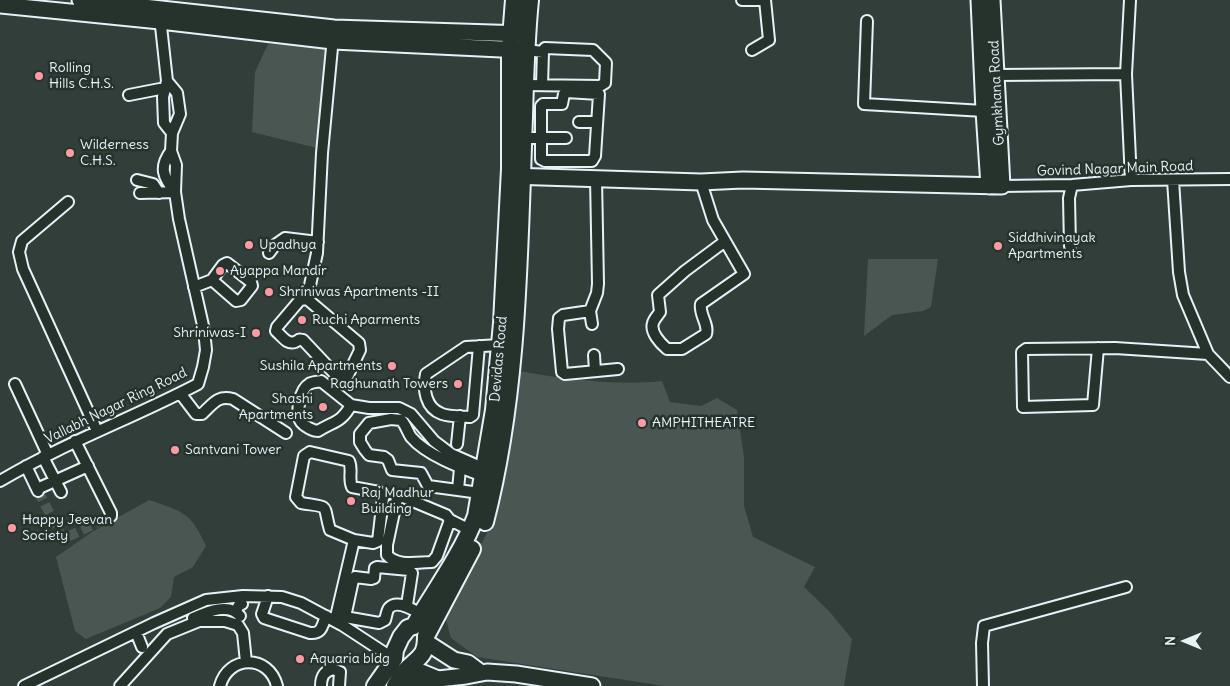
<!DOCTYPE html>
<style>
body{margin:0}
#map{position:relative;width:1230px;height:686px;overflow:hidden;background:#323e39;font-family:Delius,sans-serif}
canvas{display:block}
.north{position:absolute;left:1160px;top:616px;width:50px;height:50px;-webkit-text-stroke:4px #26332d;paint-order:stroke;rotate:270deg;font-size:14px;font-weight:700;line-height:20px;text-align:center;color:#e8f1f8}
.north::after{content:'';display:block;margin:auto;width:18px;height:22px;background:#e8f1f8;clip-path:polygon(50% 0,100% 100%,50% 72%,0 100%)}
</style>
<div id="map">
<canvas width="1230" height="686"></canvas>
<div class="north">N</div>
</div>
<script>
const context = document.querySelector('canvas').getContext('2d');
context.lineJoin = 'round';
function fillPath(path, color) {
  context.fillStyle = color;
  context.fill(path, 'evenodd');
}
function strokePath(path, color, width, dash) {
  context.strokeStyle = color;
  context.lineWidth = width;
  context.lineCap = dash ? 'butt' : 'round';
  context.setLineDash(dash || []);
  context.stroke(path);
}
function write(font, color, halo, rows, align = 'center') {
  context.font = font + ' Delius,sans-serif';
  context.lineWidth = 5;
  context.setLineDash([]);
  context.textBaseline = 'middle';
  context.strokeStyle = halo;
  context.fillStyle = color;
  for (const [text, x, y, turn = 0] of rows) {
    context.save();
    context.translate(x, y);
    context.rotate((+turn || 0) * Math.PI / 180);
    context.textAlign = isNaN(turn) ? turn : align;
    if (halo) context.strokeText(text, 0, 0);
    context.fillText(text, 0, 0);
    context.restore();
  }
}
const green = new Path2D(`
 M268,44L327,46L317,148L252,132L255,72Z
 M868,259H938L931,307L923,311L892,315L864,336Z
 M519,371C564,379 617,386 662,381L670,402L701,406L717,398L737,410L744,457V506L753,537L815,567L804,587L829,611L852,639L844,686H664L477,657L451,638L445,616L494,519Z
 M149,500C183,512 190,511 206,546L193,567L174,577L171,597L160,608L86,639L75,631L56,557L92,532Z`);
const streetTunnel = new Path2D(`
 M38,491L63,539L111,516`);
const street = new Path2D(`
 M742,0H765L769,40L752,50
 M867,21L864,104L984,111
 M1126,74L1131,180
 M996,75L1126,74L1130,0
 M167,81L177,93L180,114L172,133
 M525,85L600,86L605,83L606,63L593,50L545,48L543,52L526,50
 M542,85L543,52
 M566,92L599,94L595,156L592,161H545L541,159V106L543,104H562L564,94Z
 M129,95L170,87
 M579,122H597
 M523,138H566
 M171,151C159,167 163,177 175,192
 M596,178L598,284L597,293L590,311L563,315L559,318L558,329L562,372L565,374L618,369
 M137,180L153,184L159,193
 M1173,180L1179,272L1183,295L1208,354L1230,377
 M701,182L713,220L744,274L701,304C699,315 709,324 706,334L682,349H667C660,343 650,332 653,323C654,319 658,315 660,312L658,295L685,271L724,242
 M1002,186L1072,185L1131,180L1230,179
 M140,193L175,192
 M68,202L22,241L19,252L23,269L97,431
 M1070,246L1069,198L1072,185
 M269,253L275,245L285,238L318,242
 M194,287L212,280L223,265L227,263L251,282L252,286L241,300L236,301L212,280
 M307,299L300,300L277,327L276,331C282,336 287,345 295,342C302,339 296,339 303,340L336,375L342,377L348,375L360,350L359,343L307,299L317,253L322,153L333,37
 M590,311L592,324
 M479,346L473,415L470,417C462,416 450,417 442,414C425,408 423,389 426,374L466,347L500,345
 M1098,348L1093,405L1023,407L1022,352L1026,349L1115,348L1208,354
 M594,355L595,371
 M15,384L48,455
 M180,393L196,414H202C213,404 217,395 233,399L286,433
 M351,405C341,423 334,421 318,431C313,431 304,426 301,422C295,414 300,389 309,384C312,382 317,382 321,381L351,405L369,408H399L411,414L434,441L451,454L485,469
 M75,441L111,513V516
 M457,444L460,416
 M43,457L61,492
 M26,466L38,491
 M0,481C64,443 133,418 198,384L203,367L206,350L204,330L179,219L175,192L176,165L171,151L172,133L164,123L163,97L167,81L160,17
 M37,489L88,466
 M458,490L460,468
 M480,493L428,486L421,473L392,470L388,460L384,457L369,455L365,450L360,442V434L369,423L391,419L401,420C406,425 407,431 411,437C426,455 461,468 483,476
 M450,520L437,556L432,562C418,562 397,567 387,555V545L397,498L403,497L446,515L450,520L470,530
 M268,596L262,614L264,618L310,633C322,634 322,626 326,616
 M407,605L412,573L409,570L377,567L375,568L374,578L371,579L355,577L353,580L345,617L379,623L385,620C386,617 387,610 389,608C397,599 414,610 421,614
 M236,611L239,605L242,604
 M193,618C207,612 229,602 240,616
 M335,621L354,540L373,543L378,541L383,498L379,492L352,487C348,478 353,470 349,461L310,452L304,456L296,497L301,503C332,508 322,503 330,530L354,540
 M136,632L142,647
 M24,686L154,623L206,600L243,596L282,597L301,603L342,625L394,659
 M120,686L167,634L199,621H225L238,625L243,633L246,662
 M220,686C228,655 269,654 277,686
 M321,686C321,677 324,671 333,669L340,672L339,686
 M983,686L982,643L984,626L1126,587`);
const secondary = new Path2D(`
 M80,0L334,28L524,34
 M979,0L984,111L989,186
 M0,5L160,21L333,41L522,50
 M510,176L701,182L743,180L1002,186L992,0
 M426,642L454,660L468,663L480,672
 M409,667L438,679L466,676L487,672L516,674L592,686`);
const primary = new Path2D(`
 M485,522C519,391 519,252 524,117C525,78 526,39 530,0
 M397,683L410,682L431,686
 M375,686L394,659L395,650L401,637L408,628L414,626C435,590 461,555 476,516L494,410L502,323L510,169V50L514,0
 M395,686C399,680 402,674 407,669C420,656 426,656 426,636L472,549`);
const markers = [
 [39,76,5,"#ff9aa2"],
 [70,153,5,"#ff9aa2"],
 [249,245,5,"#ff9aa2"],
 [998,246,5,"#ff9aa2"],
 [220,271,5,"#ff9aa2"],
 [269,292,5,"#ff9aa2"],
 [302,320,5,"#ff9aa2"],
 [256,333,5,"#ff9aa2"],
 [392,366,5,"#ff9aa2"],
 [458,384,5,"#ff9aa2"],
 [323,407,5,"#ff9aa2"],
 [642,423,5,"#ff9aa2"],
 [175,450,5,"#ff9aa2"],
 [351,501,5,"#ff9aa2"],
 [12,528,5,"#ff9aa2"],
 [300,659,5,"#ff9aa2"]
];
const poiNames = [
 ["Rolling",49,68],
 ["Hills C.H.S.",49,84],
 ["Wilderness",80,145],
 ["C.H.S.",80,161],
 ["Siddhivinayak",1008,238],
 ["Apartments",1008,254],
 ["Upadhya",259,245],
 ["Ayappa Mandir",230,271],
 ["Shriniwas Apartments -II",279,292],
 ["Ruchi Aparments",312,320],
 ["Shriniwas-I",246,333,"right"],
 ["Sushila Apartments",382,366,"right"],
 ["Raghunath Towers",448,384,"right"],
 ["Shashi",313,399,"right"],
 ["Apartments",313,415,"right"],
 ["AMPHITHEATRE",652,423],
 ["Santvani Tower",185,450],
 ["Raj Madhur",361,493],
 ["Building",361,509],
 ["Happy Jeevan",22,520],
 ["Society",22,536],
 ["Aquaria bldg",310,659]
];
const streetNames = [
 ["Gymkhana Road",997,93,-93],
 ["Govind Nagar Main Road",1115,169,-2],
 ["Devidas Road",499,359,-85],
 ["Vallabh Nagar Ring Road",116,406,-26]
];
fillPath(green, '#495651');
strokePath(streetTunnel, '#4d5956', 10, [10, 5]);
strokePath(street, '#e8f1f8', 14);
strokePath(secondary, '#e8f1f8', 19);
strokePath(primary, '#e8f1f8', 20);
strokePath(street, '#26332d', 10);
strokePath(secondary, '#26332d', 15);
strokePath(primary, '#26332d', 16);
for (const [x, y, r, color] of markers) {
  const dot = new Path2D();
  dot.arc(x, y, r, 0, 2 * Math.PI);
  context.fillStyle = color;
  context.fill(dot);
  strokePath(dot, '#26332d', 2);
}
write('14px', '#e8f1f8', '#26332d', poiNames, 'left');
write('14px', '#e8f1f8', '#26332d', streetNames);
</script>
